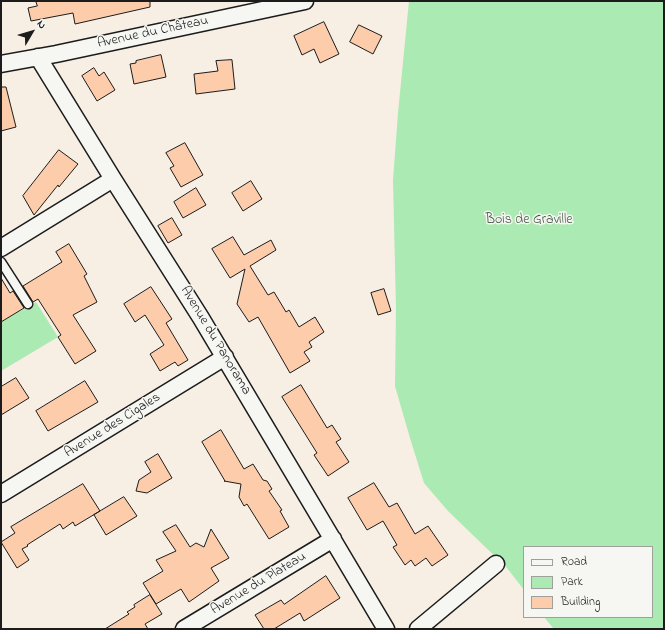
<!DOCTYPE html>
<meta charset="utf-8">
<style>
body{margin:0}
#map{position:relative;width:665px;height:630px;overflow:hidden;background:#f7eee4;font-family:"Indie Flower",sans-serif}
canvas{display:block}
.frame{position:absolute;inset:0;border:2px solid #1c1c1c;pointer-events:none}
.legend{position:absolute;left:523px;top:546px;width:130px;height:72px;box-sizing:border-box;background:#f6f6f2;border:1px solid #9f9f9c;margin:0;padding:5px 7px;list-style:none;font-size:12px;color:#1c1c1c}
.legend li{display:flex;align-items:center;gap:8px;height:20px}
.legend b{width:20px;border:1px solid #9f9f9c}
.north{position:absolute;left:12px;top:12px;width:40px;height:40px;-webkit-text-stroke:3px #f6f6f2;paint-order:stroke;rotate:52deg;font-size:11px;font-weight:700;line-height:16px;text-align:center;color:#1c1c1c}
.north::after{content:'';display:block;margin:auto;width:14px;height:18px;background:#1c1c1c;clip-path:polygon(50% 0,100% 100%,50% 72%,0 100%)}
</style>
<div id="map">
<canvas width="665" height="630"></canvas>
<div class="frame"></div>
<ul class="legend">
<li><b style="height:5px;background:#f6f6f2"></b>Road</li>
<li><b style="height:11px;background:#abeab2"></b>Park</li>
<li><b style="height:11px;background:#fcccab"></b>Building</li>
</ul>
<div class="north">N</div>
</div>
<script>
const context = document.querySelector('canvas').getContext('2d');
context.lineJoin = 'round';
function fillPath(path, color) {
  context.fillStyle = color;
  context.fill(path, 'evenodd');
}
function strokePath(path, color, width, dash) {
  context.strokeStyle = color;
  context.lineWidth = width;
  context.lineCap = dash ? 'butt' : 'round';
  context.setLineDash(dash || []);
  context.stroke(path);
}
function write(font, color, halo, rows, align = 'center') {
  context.font = font + ' "Indie Flower",sans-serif';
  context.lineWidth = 3;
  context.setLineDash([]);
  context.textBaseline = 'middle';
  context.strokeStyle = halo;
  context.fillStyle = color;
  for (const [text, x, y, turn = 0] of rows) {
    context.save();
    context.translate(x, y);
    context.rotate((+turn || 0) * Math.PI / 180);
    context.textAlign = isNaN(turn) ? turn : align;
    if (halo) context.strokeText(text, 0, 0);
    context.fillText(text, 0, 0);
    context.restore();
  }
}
const green = new Path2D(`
 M409,1H664V629H554L544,617H652V547H524V590L507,568L448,511L424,483L410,438L395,386L396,309L393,180L398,113Z
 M36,302L58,337L1,371V322Z`);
const building = new Path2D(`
 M36,1H150V7L75,24L73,13L31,21L28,8L37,6Z
 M324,22L339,54L320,63L314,49L302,55L294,36Z
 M359,25L382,36L373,54L350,42Z
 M161,55L166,77L134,84L130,64L136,63V61Z
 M232,60L235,89L196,94L194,74L218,71L216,61Z
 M94,68L99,76L104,72L115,90L97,101L82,76Z
 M1,87H6L16,127L1,131Z
 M185,143L203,175L181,187L170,168L174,166L166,153Z
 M59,150L78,164L59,187L58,185L34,215L23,196Z
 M251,181L262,199L243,211L232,193Z
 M196,188L206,205L183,218L174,202Z
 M172,218L182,235L168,243L158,226Z
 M233,237L244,255L271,240L276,250L250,266L268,295L274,292L286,312L289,310L299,327L315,317L324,332L309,342L312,347L304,352L310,361L290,373L258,317L249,322L237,304L245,269L230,278L212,249Z
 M69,244L87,274L84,276L97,302L73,315L96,351L75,364L58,337L61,335L38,299L33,302L23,286L62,262L56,252Z
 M1,278L10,293L13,291L24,308L1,322Z
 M151,287L172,319L166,323L188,360L178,366L175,362L160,371L150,354L164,345L145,315L135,322L124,304Z
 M384,289L391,311L378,315L371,293Z
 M16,378L29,398L1,415V387Z
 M85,381L98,402L48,431L36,411Z
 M301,385L327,428L332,425L341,439L336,442L349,462L328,476L314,455L317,453L282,397Z
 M221,430L244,469L253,464L263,480L267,481L272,489L269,491L282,510L280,511L289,527L269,539L247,504L244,506L239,497L241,484L224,481H225L202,442Z
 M158,454L172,478L147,493L136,491L139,480L151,472L145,462Z
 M374,483L389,507L397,503L415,534L428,526L448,555L432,566L426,558L415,566L411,560L405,565L393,547L397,545L383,521L367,530L348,498Z
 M83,484L100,511L75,526L73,522L63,529L60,524L27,545L28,546L22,549L29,560L17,568L1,542L15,533L11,527Z
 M124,497L137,516L106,535L94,515Z
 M176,525L190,547L196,543L204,547L211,529L229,558L211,568L219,581L189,602L181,589L156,604L143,583L163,571L156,560L176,551L163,532Z
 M326,576L340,598L304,621L300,613L274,629H264L255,615L281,600L284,604Z
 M150,595L162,614L145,624L148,629H105L129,614L127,612L135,607L134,605Z`);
const service = new Path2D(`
 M1,262L28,304`);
const minor = new Path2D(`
 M38,57L113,179L201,318L386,629
 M1,64L56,54L305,1
 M1,248L113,179
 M1,494L225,357
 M184,629L333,539
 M418,629L496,564`);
const streetNames = [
 ["Avenue du Château",153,33,-12],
 ["Avenue du Panorama",215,341,59],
 ["Avenue des Cigales",113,426,-32],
 ["Avenue du Plateau",259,584,-31]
];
const parkNames = [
 ["Bois de Graville",529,221]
];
fillPath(green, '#abeab2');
fillPath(building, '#fcccab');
strokePath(building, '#1c1c1c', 1);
strokePath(service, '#1c1c1c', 11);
strokePath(minor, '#1c1c1c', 19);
strokePath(service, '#f6f6f2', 8);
strokePath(minor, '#f6f6f2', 16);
write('14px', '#1c1c1c', '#f6f6f2', streetNames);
write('14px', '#475a49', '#f6f6f2', parkNames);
</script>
